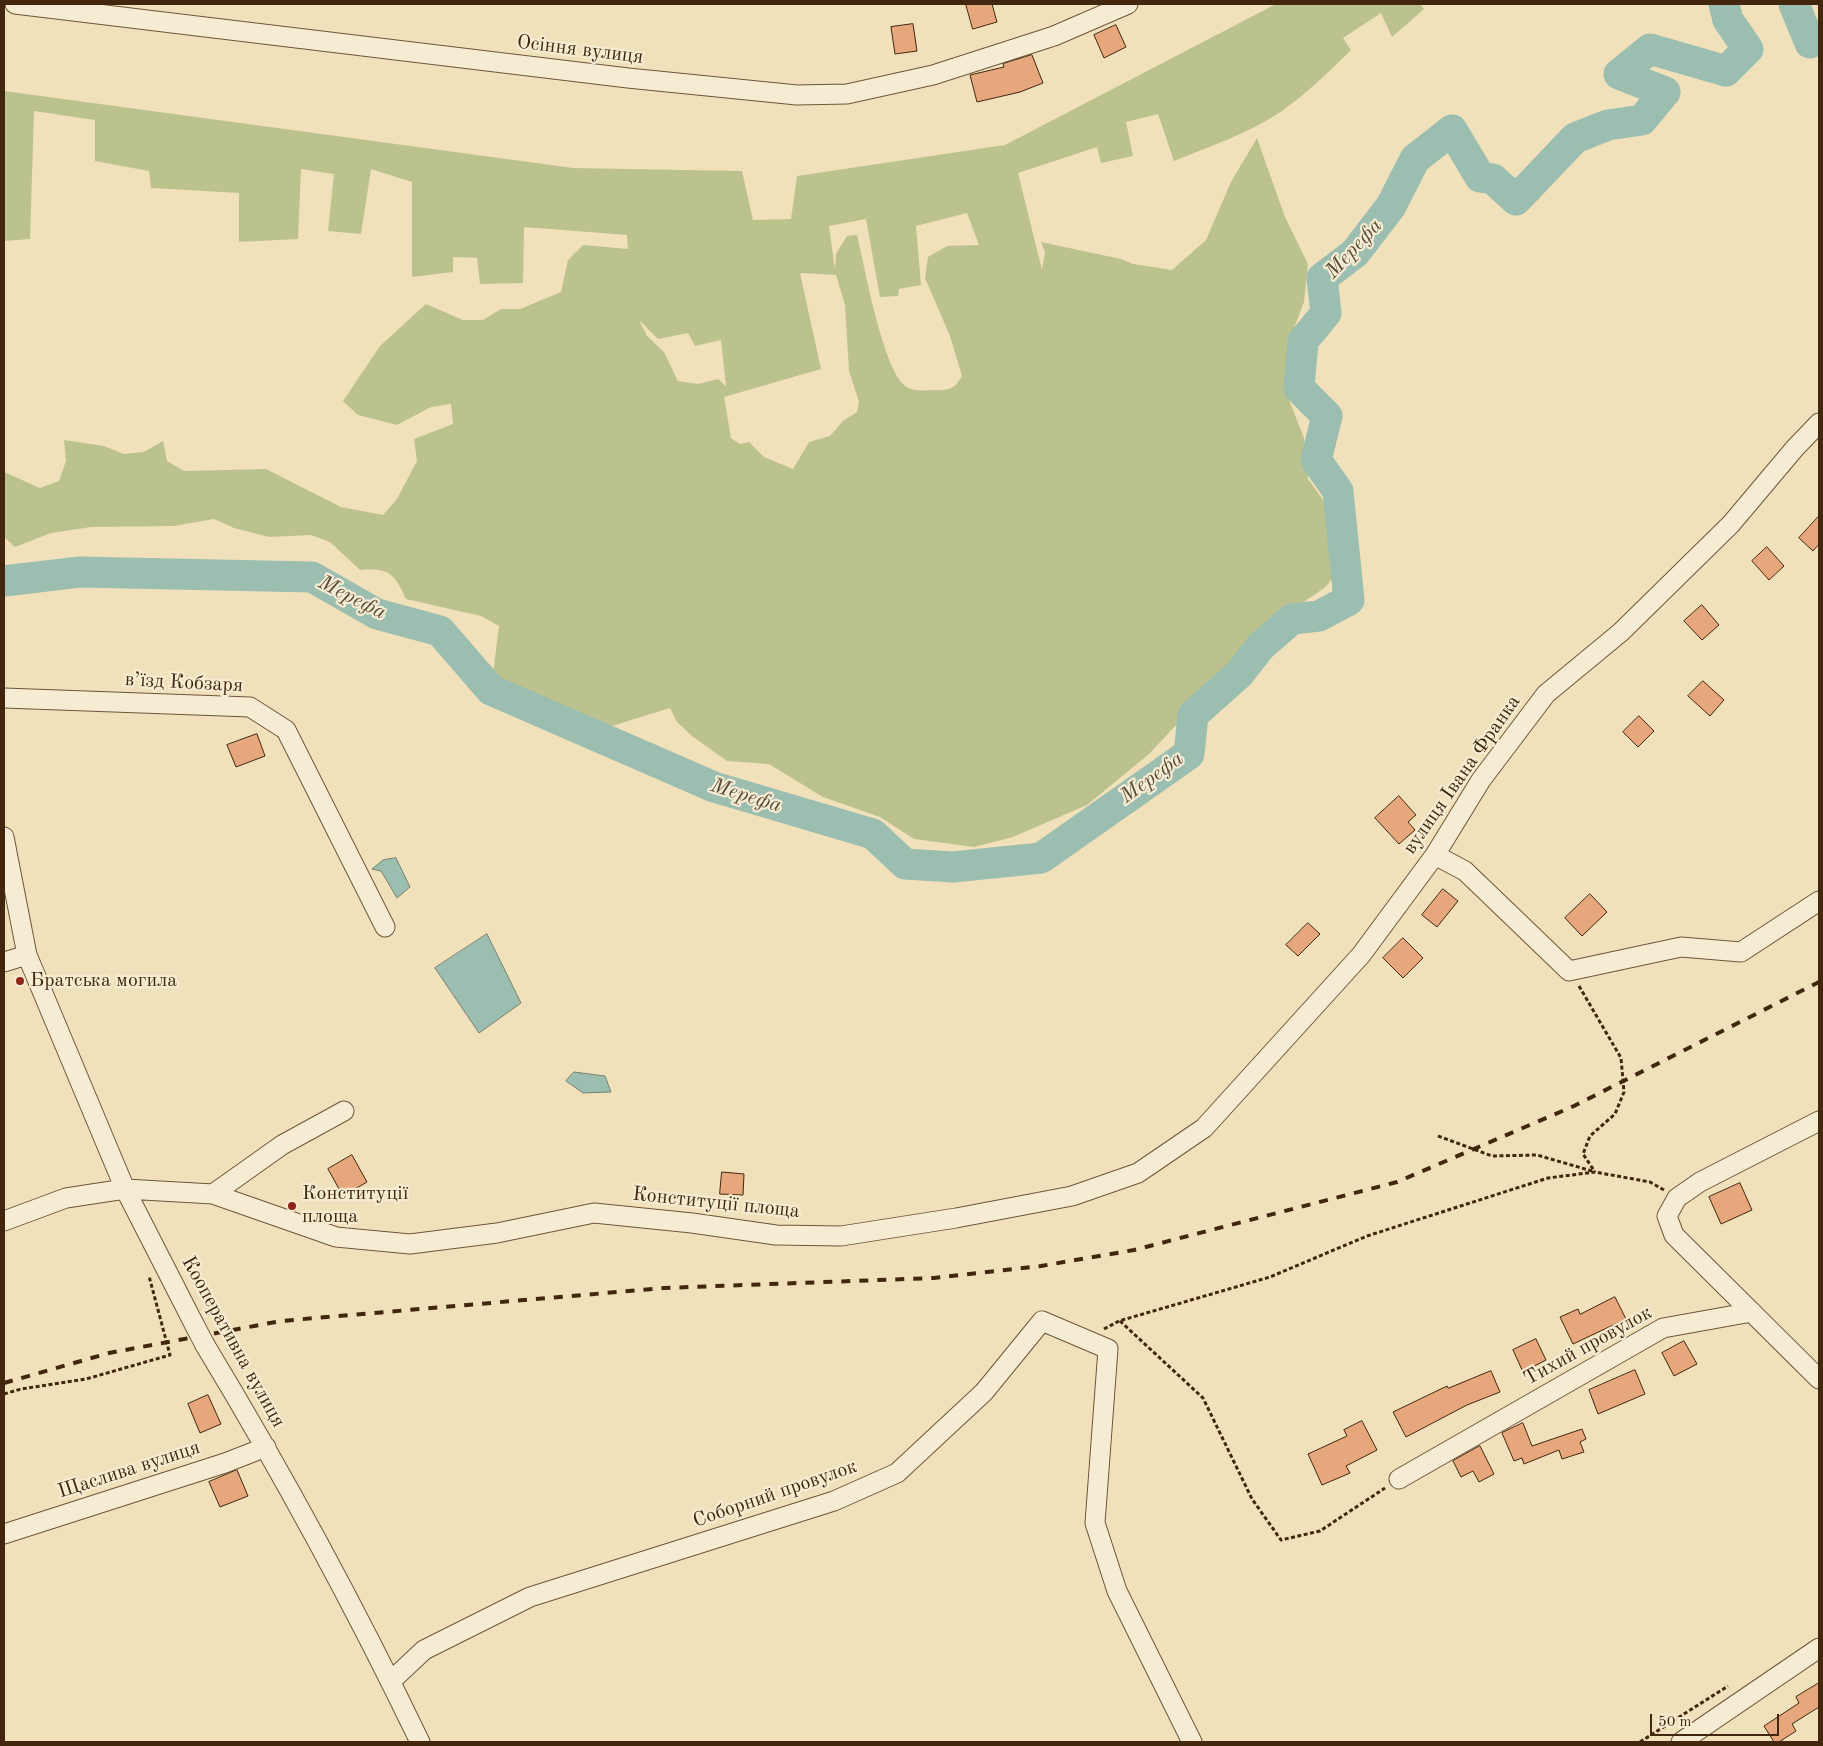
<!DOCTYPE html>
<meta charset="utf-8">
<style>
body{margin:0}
#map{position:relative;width:1823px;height:1746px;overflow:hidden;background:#f1e1bb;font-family:"Old Standard TT",serif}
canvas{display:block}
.frame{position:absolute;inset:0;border:5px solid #42260e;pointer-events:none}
.scale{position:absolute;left:1650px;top:1714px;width:129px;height:22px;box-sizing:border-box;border:2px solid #42260e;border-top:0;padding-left:6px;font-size:15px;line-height:18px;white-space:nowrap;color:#42260e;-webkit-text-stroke:4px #f6ecd3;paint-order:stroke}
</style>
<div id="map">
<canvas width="1823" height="1746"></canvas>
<div class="frame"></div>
<div class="scale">50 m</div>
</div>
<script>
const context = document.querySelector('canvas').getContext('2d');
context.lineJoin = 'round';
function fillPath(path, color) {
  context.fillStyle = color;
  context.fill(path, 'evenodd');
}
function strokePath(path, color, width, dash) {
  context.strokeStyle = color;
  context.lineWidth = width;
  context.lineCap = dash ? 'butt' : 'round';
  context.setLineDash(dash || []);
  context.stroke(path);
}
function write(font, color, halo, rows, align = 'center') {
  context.font = font + ' "Old Standard TT",serif';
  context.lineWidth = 4.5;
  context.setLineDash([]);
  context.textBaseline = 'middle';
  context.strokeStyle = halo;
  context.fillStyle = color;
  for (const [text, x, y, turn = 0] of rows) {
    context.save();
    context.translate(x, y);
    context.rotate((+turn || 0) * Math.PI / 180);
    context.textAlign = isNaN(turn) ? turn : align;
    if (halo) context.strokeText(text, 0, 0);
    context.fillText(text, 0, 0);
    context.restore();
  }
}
const green = new Path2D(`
 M1276,4H1420L1424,9L1392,37L1381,13L1343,38L1351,50C1329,72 1307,93 1282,111C1250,133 1210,146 1174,161L1158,114L1126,122L1133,156L1101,163L1097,147L1018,173L1042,270L1045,252L1041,242L1121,259L1133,264L1172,270L1206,240L1231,182L1257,138L1285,217L1308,264L1304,302L1290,339L1289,400L1304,438L1308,479L1331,511L1337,572C1333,577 1329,584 1324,588C1311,598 1297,603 1292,619L1255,634L1243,650L1200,691L1177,724L1149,754L1087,805L1013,837L974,847L914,839L880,817L823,797L769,764L727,761L692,736L677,722L670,708L612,726L553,711L516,693L491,690L499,626L481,616L406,599C394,573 389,568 360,570L330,542L311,535L269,537L234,528L214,519L174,526L91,527L51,533L15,547L4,537V472L40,488L59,481L66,461L64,440L104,446L124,454L144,452L163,441L167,461L184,471L266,469L341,507L383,515L397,499L417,461L414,439L453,424L451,404L431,407L397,425L358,415L343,401L380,346L426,304L463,320H483L501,309H520L561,292L568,260L583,245L628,249L627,235L524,227L523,283L480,284L477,258L453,257V272L412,277V182L371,169L361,234L328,231L334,174L301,169L298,239L239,242V193L151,188L149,171L95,161V120L34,111L30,239L4,241V91L573,168L742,171L753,220L791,219L797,176L1005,145ZM967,213L979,245L947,246L928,257L925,278L950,336L962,376C955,389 948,391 934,390C925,390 911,392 904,385C882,364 865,268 857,235L847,236L836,254L835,270L829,226L866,219L880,297L898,296L899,289L921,285L916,226ZM800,273L836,275L845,305L849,371L859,402L857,412L843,421L830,436L809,442L793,469L764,457L749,442L740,444L731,438L724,397L821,369ZM639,320L658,339L688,333L695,346L721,340L726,386L718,379L698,384L678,381L664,352L647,336Z`);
const water = new Path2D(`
 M396,858L410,887L397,898L381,871L372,869L383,860Z
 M487,934L521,1003L479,1033L435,968Z
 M574,1072L605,1076L611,1092L583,1093L566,1081Z`);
const river = new Path2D(`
 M1794,4L1810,43L1819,38
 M4,581L80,572L312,577L377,614L440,631L491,690L714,787L873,834L905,864L953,867L1041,858L1189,754L1193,715L1239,674L1261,646L1292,619L1319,616L1349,600L1338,491L1316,460L1327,416L1299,388L1303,341L1326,313L1322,278L1355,253L1391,206L1415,159L1452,130L1480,177L1493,179L1516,200L1575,138L1608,125L1642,120L1665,92L1619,74L1650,49L1726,71L1748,49L1728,20L1724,4`);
const building = new Path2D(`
 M966,4H992L997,22L973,29Z
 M913,24L917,51L895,54L891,27Z
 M1116,25L1126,47L1104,58L1094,35Z
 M1032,55L1043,83L1020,92L977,102L970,75L1004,67L1003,64Z
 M1819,516V544L1813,551L1799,538Z
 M1767,547L1784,566L1769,580L1752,561Z
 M1702,605L1719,625L1702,640L1684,621Z
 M1703,681L1724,700L1710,716L1688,696Z
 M1639,716L1654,731L1638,747L1623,732Z
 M257,734L265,756L236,767L227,745Z
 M1399,796L1416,815L1408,822L1415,830L1399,844L1375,818Z
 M1443,889L1458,901L1437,927L1422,915Z
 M1590,894L1607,912L1582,936L1565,918Z
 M1308,923L1320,934L1298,956L1286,945Z
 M1403,938L1423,958L1403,978L1383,958Z
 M352,1155L367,1182L343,1196L328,1169Z
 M722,1172L744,1174L743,1195L720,1194Z
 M1740,1183L1752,1210L1721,1224L1709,1197Z
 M1615,1297L1626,1319L1573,1344L1560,1317L1578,1309L1580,1314Z
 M1536,1339L1546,1360L1523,1372L1513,1350Z
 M1684,1341L1697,1364L1674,1376L1662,1353Z
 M1635,1370L1645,1394L1598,1414L1589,1390Z
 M1491,1371L1500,1392L1467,1405L1406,1437L1393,1412L1447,1386L1448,1388Z
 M208,1395L221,1424L200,1433L188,1404Z
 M1362,1421L1377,1450L1346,1466L1350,1473L1322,1485L1308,1454L1347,1436L1344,1430Z
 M1523,1423L1532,1446L1582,1429L1586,1439L1580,1442L1584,1452L1562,1459L1559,1450L1524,1464L1522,1458L1514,1461L1502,1433Z
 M1480,1446L1494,1474L1479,1482L1473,1471L1461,1477L1453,1461Z
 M237,1470L248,1496L220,1507L209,1482Z
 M1819,1683V1707L1792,1724L1796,1731L1779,1742H1774L1764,1726L1799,1703L1796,1697Z`);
const path = new Path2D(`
 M1579,986L1621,1058L1624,1092L1615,1114L1590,1136L1583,1154L1595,1172
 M1438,1136L1492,1156L1537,1155L1592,1171
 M1120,1321L1203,1398L1252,1499L1281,1540L1320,1531L1385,1488
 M1104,1329L1119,1321L1270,1277L1367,1236L1548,1178L1595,1172L1650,1182L1664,1190
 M4,1394L21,1389L86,1379L170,1355L149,1276
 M1640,1742L1728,1686`);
const street = new Path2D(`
 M15,4L628,78L797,95L847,94L933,75L1054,36L1128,4
 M4,698L250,707L286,730L385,927
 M4,837L27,955L125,1189L194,1324
 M1435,855L1465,871L1569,971L1681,947L1741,952L1819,901
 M4,962L27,955
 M1819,1121L1700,1182L1677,1198L1667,1216L1674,1235L1819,1379
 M213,1194L282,1145L344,1111
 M4,1221L66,1198L125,1189L213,1194L336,1237L410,1244L497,1233L594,1213L692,1223L776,1235L841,1236L956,1218L1072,1196L1138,1173L1204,1128L1361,955L1435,855L1481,780L1546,694L1621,632L1731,524L1795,448L1819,423
 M205,1345C283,1474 355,1607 420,1742
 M1399,1479L1663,1328L1752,1312
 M4,1534L225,1463L266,1447
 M391,1681L424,1650L530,1597L834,1501L897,1473L984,1392L1042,1321L1108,1349L1095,1523L1117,1591L1192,1742
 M1681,1742L1819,1648`);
const rail = new Path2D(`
 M4,1383L109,1353L281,1321L664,1288L934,1278L1041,1266L1134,1250L1397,1182L1574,1106L1819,982`);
const streetBridge = new Path2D(`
 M194,1324L205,1345`);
const markers = [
 [20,981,5,"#8f2418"],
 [292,1206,5,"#8f2418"]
];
const streetNames = [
 ["Осіння вулиця",580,50,7],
 ["в’їзд Кобзаря",184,683,3],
 ["вулиця Івана Франка",1462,775,-55],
 ["Конституції площа",716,1203,6],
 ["Кооперативна вулиця",233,1342,61],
 ["Тихий провулок",1588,1346,-29],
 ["Щаслива вулиця",129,1470,-18],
 ["Соборний провулок",775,1494,-19]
];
const poiNames = [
 ["Братська могила",30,981],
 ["Конституції",302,1194],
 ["площа",302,1217]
];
const waterNames = [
 ["Мерефа",1354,249,-47],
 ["Мерефа",352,598,27],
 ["Мерефа",1152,778,-36],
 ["Мерефа",746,796,17]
];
fillPath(green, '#bcc28e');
fillPath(water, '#9bbeb0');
strokePath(water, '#77816f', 1);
strokePath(river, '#9bbeb0', 31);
fillPath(building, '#e5a77b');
strokePath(building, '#42260e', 1);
strokePath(street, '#6e5539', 21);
strokePath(path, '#42260e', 3, [4, 2.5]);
strokePath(street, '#f6ecd3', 19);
strokePath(rail, '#42260e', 4, [9, 9]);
strokePath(streetBridge, '#6e5539', 21, []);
strokePath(streetBridge, '#f6ecd3', 19);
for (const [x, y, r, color] of markers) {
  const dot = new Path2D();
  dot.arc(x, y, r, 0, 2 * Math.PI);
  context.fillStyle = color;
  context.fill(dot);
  strokePath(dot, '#f6ecd3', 2);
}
write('20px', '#42260e', '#f6ecd3', streetNames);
write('20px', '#42260e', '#f6ecd3', poiNames, 'left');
write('italic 21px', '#584c36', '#f6ecd3', waterNames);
</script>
